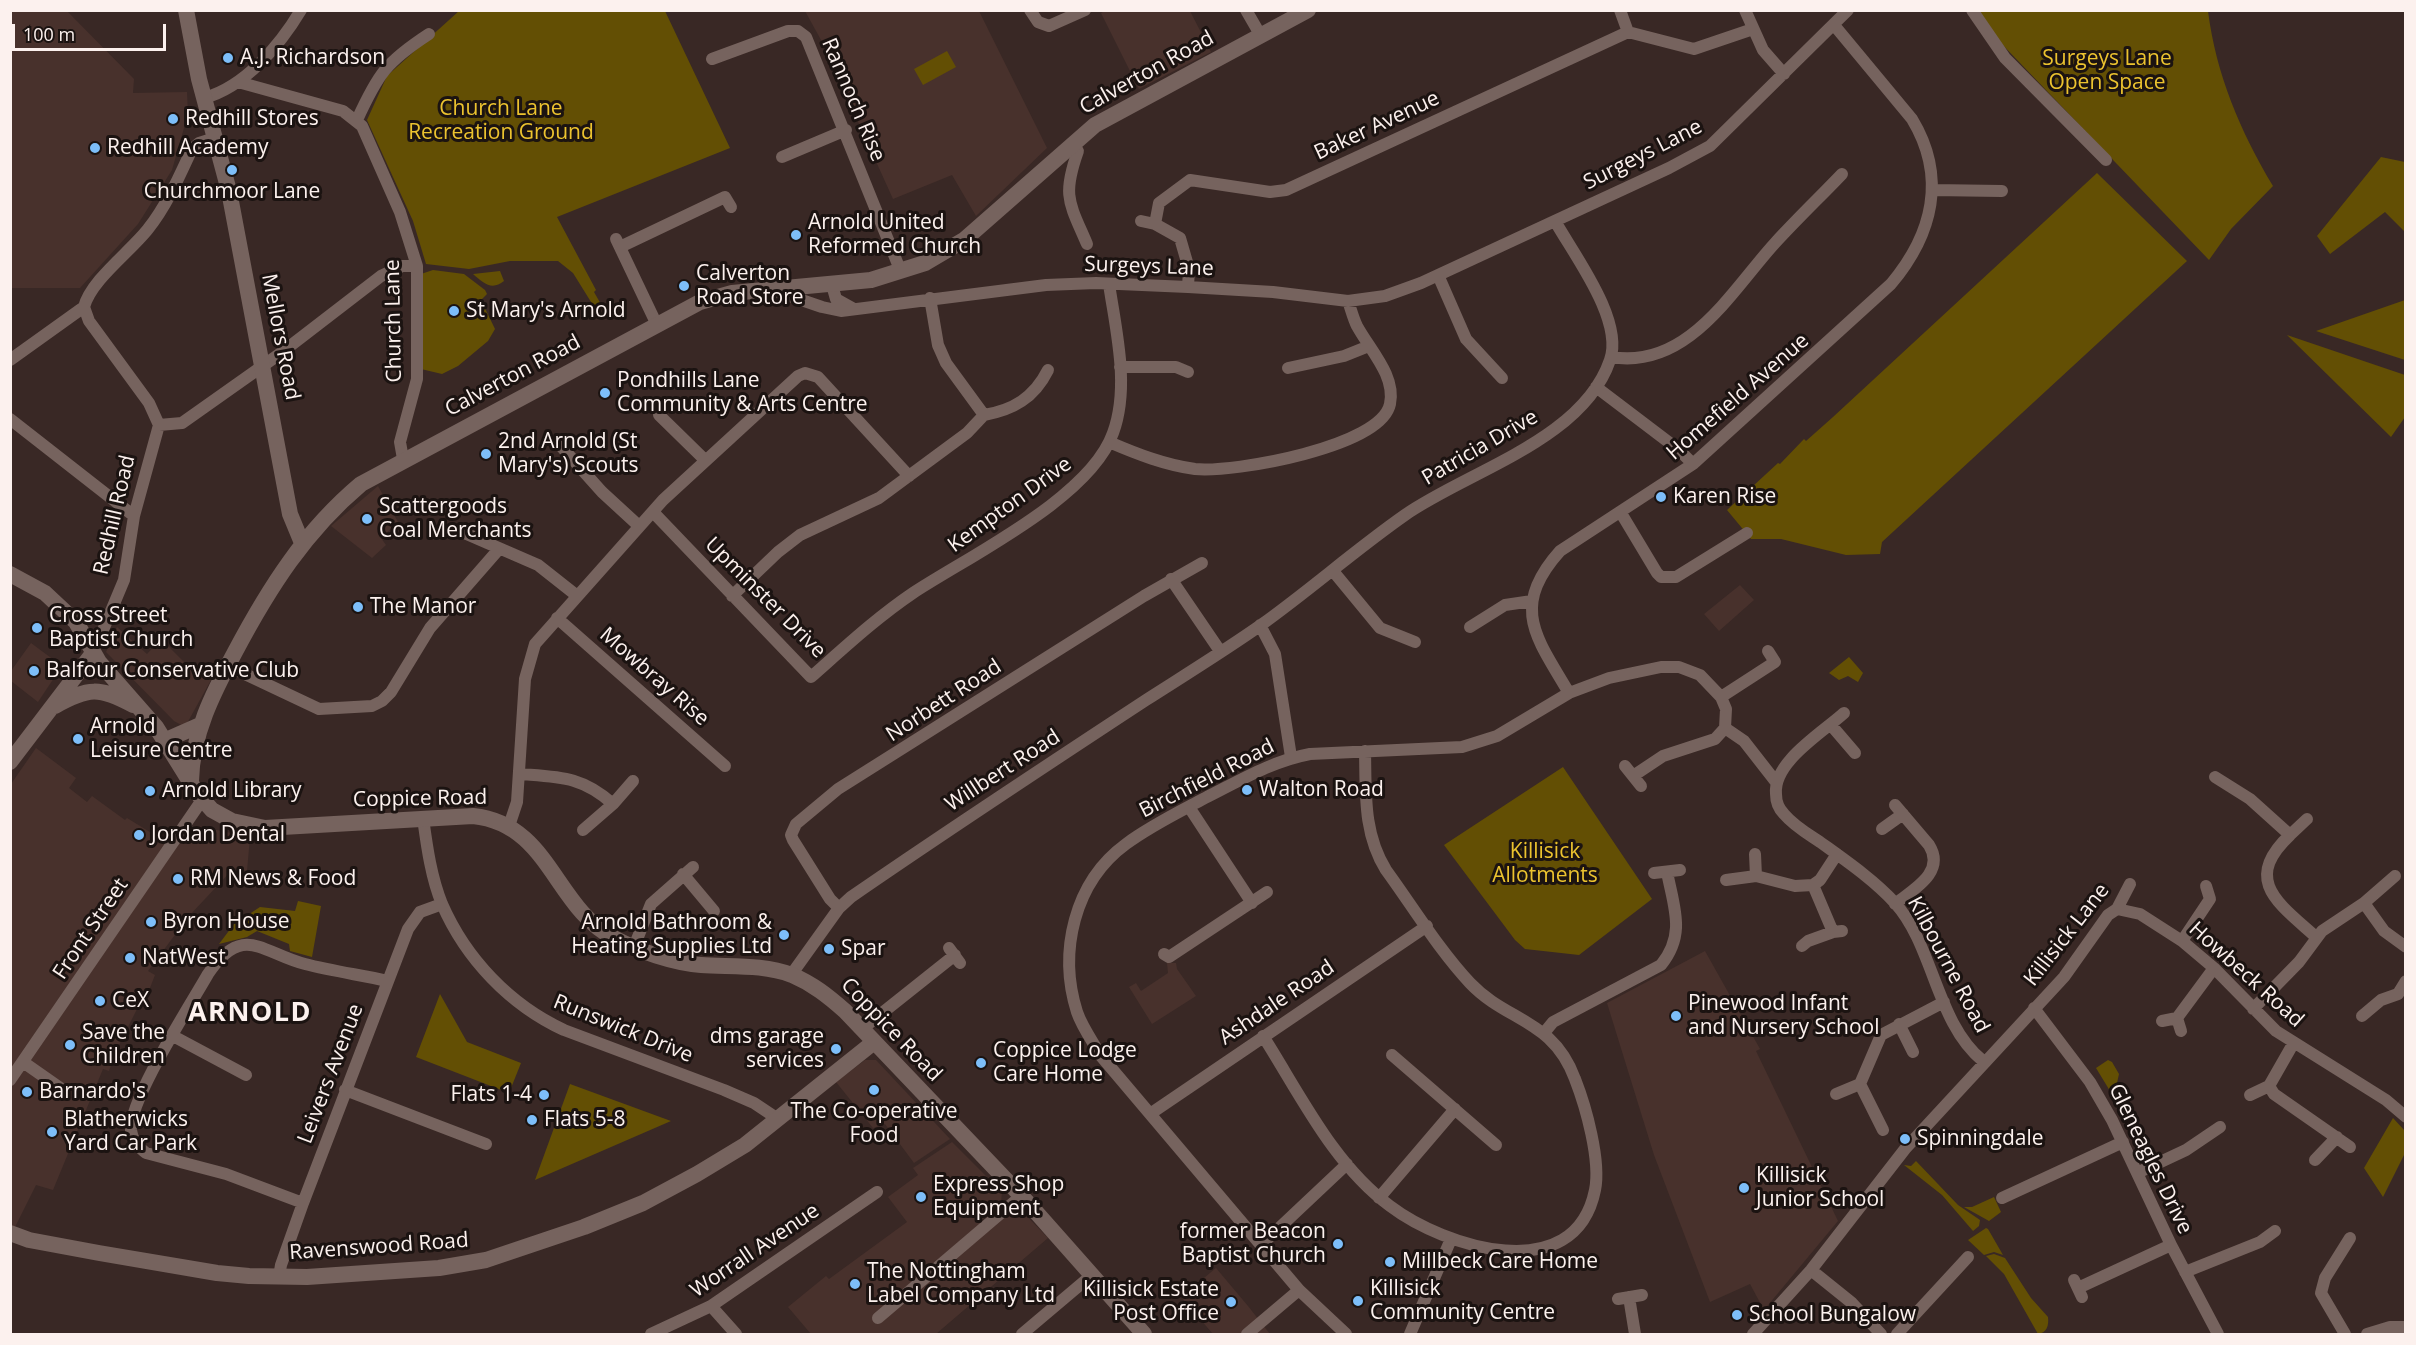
<!DOCTYPE html>
<style>
body{margin:0}
#map{position:relative;width:2416px;height:1345px;overflow:hidden;background:#392825;font-family:"Open Sans",sans-serif}
canvas{display:block}
.frame{position:absolute;inset:0;border:12px solid #fcf1ee;pointer-events:none}
.scale{position:absolute;left:12px;top:24px;width:154px;height:27px;box-sizing:border-box;border:3px solid #fcf1ee;border-top:0;padding-left:8px;font-size:18px;line-height:21px;white-space:nowrap;color:#fcf1ee;-webkit-text-stroke:4px #1b1311;paint-order:stroke}
</style>
<div id="map">
<canvas width="2416" height="1345"></canvas>
<div class="frame"></div>
<div class="scale">100 m</div>
</div>
<script>
const context = document.querySelector('canvas').getContext('2d');
context.lineJoin = 'round';
function fillPath(path, color) {
  context.fillStyle = color;
  context.fill(path, 'evenodd');
}
function strokePath(path, color, width, dash) {
  context.strokeStyle = color;
  context.lineWidth = width;
  context.lineCap = dash ? 'butt' : 'round';
  context.setLineDash(dash || []);
  context.stroke(path);
}
function write(font, color, halo, rows, align = 'center') {
  context.font = font + ' "Open Sans",sans-serif';
  context.lineWidth = 6;
  context.setLineDash([]);
  context.textBaseline = 'middle';
  context.strokeStyle = halo;
  context.fillStyle = color;
  for (const [text, x, y, turn = 0] of rows) {
    context.save();
    context.translate(x, y);
    context.rotate((+turn || 0) * Math.PI / 180);
    context.textAlign = isNaN(turn) ? turn : align;
    if (halo) context.strokeText(text, 0, 0);
    context.fillText(text, 0, 0);
    context.restore();
  }
}
const built = new Path2D(`
 M1107,10L1190,11L1211,52L1139,89L1101,13Z
 M10,11H67L134,79L133,93L187,92L188,114L172,170L138,224L80,288H11Z
 M805,11H979L1047,148L976,216L952,175L893,199L821,40Z
 M378,486L398,522L381,538L386,545L372,558L331,526Z
 M1740,585L1754,600L1719,631L1704,614Z
 M117,627L147,654L161,639L191,669L211,680L185,727L174,721L106,652Z
 M31,643L62,666L38,702L11,681V671Z
 M36,748L76,778L69,788L87,802L92,796L125,820L127,818L176,848L188,830L198,826L250,837L247,871L234,868L189,916L148,971L155,975L143,1006L139,1005L118,1047L109,1071L103,1069L53,1190L36,1185L12,1233L11,784Z
 M1705,951L1760,1049L1756,1051L1838,1221L1764,1310L1750,1284L1710,1302L1654,1155L1607,1003Z
 M1167,963H1176L1177,969L1196,996L1152,1024L1129,987L1136,983L1141,991L1168,973Z
 M865,1060H876L950,1139L914,1163L885,1124L873,1128L836,1082Z
 M952,1142L1002,1192L1001,1202L981,1220L989,1231L1012,1211L1021,1210L1048,1238L936,1334H811L788,1307L826,1276L829,1279L907,1222L888,1197L918,1175L913,1168Z
 M1216,1268L1248,1306L1270,1334H1213L1181,1297Z`);
const green = new Path2D(`
 M459,11H665L730,148L557,217L596,290L594,292L602,306L596,310L573,273L558,261H510L469,269L426,264L413,221L367,120L387,76Z
 M1977,11H2208C2216,74 2240,131 2273,186L2231,229L2209,260L1998,40Z
 M947,51L956,67L923,85L914,69Z
 M2381,157L2405,162V232L2385,212L2330,254L2317,236Z
 M2097,173L2187,261L1882,542L1880,554L1846,555L1781,539H1751L1727,510L1778,463L1780,464L1804,439L1806,441L1833,417Z
 M433,270L464,274L485,290L487,294L481,300L495,329L488,341L458,366L442,374L421,369V274Z
 M500,271L504,281C492,291 483,283 473,274Z
 M2405,300V360L2316,331Z
 M2287,335L2405,375V417L2391,437Z
 M1849,657L1863,673L1858,682L1848,676L1839,680L1829,673Z
 M1563,767L1652,899L1579,955L1525,949L1515,940L1444,845Z
 M298,901L321,906L312,957L290,951L289,944L257,931L247,937L219,944L234,924L260,907L295,911Z
 M440,994L467,1042L521,1063L509,1093L416,1057Z
 M2108,1060L2112,1062L2119,1074L2117,1083L2110,1091L2096,1068Z
 M570,1084L671,1121L535,1180Z
 M2393,1118L2405,1131V1153L2383,1197L2364,1168Z
 M1916,1161L1958,1205L1980,1220L1979,1226L1973,1231L1942,1195L1904,1165L1911,1166Z
 M1994,1197L2001,1212L1989,1221L1964,1207H1972Z
 M1986,1228L1988,1229L2003,1255L1994,1252L1984,1255L1968,1240Z
 M1994,1254L2005,1258L2031,1298L2048,1317C2049,1325 2047,1333 2038,1334L2004,1274L1986,1256Z`);
const street = new Path2D(`
 M1030,10L1038,22L1049,26L1085,10
 M1246,10L1261,36
 M1620,10L1628,32
 M1745,10L1763,50L1784,74
 M1972,10L2005,58L2106,160
 M712,59L788,31H798L806,37L901,272
 M238,82L343,111L362,126L400,212L417,266V379L400,442L403,459
 M204,98C245,87 280,45 301,10
 M357,120C378,74 386,62 429,34
 M1072,143L1078,151C1062,196 1069,202 1087,244
 M782,157L846,130
 M1932,190L2002,191
 M1141,221L1155,224L1180,238L1189,269L1188,287
 M1155,224L1159,203L1190,180L1270,192L1286,190L1628,32L1694,49L1753,29
 M616,239L657,325
 M620,247L725,197L731,207
 M1438,275L1466,339L1502,378
 M832,285L836,299L854,309
 M778,292L822,307L841,311L1046,285L1096,283L1188,287L1273,292L1348,301L1385,296L1421,283L1669,168L1710,146L1848,10
 M930,298L938,345L946,363L984,415
 M1611,357C1688,370 1732,290 1775,243C1797,219 1820,197 1842,174
 M10,360L84,307
 M1120,367H1176L1188,372
 M1288,368L1344,356L1369,346
 M1596,387L1679,450L1693,464
 M659,415L705,460
 M984,415C1013,410 1034,398 1048,370
 M10,419L134,516
 M159,425L182,423L281,353L381,276L402,266H417
 M1109,442C1137,454 1165,465 1195,469C1234,473 1381,447 1390,404C1396,376 1370,350 1357,326C1353,318 1351,309 1348,301
 M559,444L602,492L639,526
 M653,512L811,677C844,648 876,618 913,593C969,556 1090,498 1113,433C1130,387 1116,331 1109,284
 M1621,513L1657,573L1661,577H1676L1747,533
 M462,532L538,565L576,595
 M1333,571L1380,628L1415,642
 M1171,579L1220,651
 M732,596L778,552L800,535L879,498L967,433L984,415
 M557,618L725,766
 M1260,625L1275,654L1291,757
 M1470,627L1505,605L1532,601
 M101,635L124,580L134,516L159,425L149,403L89,321L84,307C91,280 130,252 148,229C167,205 179,177 192,149L199,143L215,138
 M228,666L319,709L372,706L382,701L391,692L430,628L499,549
 M1569,693C1537,638 1509,608 1560,551L1693,464L1891,284C1933,234 1947,177 1912,119L1834,25
 M1721,697L1775,662L1768,651
 M1844,713C1822,733 1773,762 1776,794C1776,801 1779,809 1784,814C1794,826 1808,834 1820,842C1845,860 1874,880 1895,903C1934,946 1936,1023 1983,1061
 M1831,725L1855,753
 M1725,728L1744,741L1776,782
 M1625,766L1641,786
 M520,774C559,777 582,776 613,804
 M2215,777L2250,799L2290,835C2242,880 2278,903 2316,937
 M1895,805L1929,845C1946,872 1914,889 1895,904
 M1189,807L1252,903
 M423,818C427,847 431,877 442,904C466,959 510,1005 564,1030L724,1090L754,1103L778,1119
 M509,826L517,802L525,679L535,644L663,500L798,376L805,373L818,377L909,476
 M1882,829L1903,814
 M583,830L613,804L633,781
 M2290,835L2307,819
 M1755,854L1756,876
 M1654,873L1680,870
 M683,874L714,911
 M1726,880L1756,876L1795,886L1813,885L1820,880L1837,854
 M1813,885L1833,932L1842,931
 M2364,903L2384,931L2406,947
 M839,908L830,899L793,840L791,835L796,824L838,789L1144,596L1202,563
 M2117,909L2140,914L2182,941L2214,968L2276,1031L2386,1100L2406,1117
 M2182,941L2210,899L2206,886
 M1802,946L1808,941L1833,932
 M634,947L651,904L693,867
 M949,948L960,963
 M1164,954L1169,957L1267,892
 M791,975L839,908L851,897C948,830 1047,765 1146,700C1185,675 1224,651 1261,625C1310,590 1355,550 1405,515C1468,471 1583,440 1610,360C1624,320 1574,255 1555,221
 M2034,1008L2090,1082L2112,1120L2171,1245L2218,1334
 M2253,1009L2299,962L2322,931L2364,903L2395,876
 M2362,1016L2381,1000L2398,994L2406,981
 M2177,1018L2214,968
 M2162,1021L2177,1018L2181,1031
 M1899,1024L1913,1052
 M862,1029L955,955
 M1544,1033L1553,1022L1661,965C1686,934 1674,908 1667,872
 M173,1036L246,1075
 M1263,1036C1300,1094 1333,1164 1390,1206C1444,1247 1575,1289 1595,1190C1601,1161 1586,1107 1575,1079C1553,1019 1507,1022 1470,983C1439,950 1413,907 1386,870C1363,833 1366,793 1365,751
 M2293,1044L2269,1086L2274,1094L2350,1147
 M1392,1055L1496,1145
 M23,1062L63,1090
 M10,1080L202,800
 M345,1090L486,1144
 M1836,1094L1860,1084
 M2250,1095L2269,1086
 M1150,1114L1427,926
 M1883,1130L1860,1084L1881,1035L1944,1002
 M2315,1160L2337,1137
 M2137,1173L2186,1150L2220,1127
 M1379,1198L1455,1109
 M2002,1198L2123,1142
 M303,1203L226,1174L146,1153C138,1147 132,1140 131,1130C129,1100 191,1004 208,974C243,922 262,953 305,964C332,971 361,975 388,981
 M1261,1245L1347,1164
 M1811,1270L1852,1303L1881,1334
 M2185,1272L2260,1242L2275,1231
 M279,1277L281,1265L303,1203L408,929L420,912L442,904
 M2074,1280L2082,1297
 M2078,1288L2171,1245
 M1629,1297L1635,1334
 M1618,1299L1642,1295
 M711,1306L736,1334
 M878,1318L1021,1196
 M651,1334L711,1306L877,1192
 M1022,1334L1093,1274
 M1247,1334L1299,1290
 M1346,1334L1299,1290L1101,1056C1093,1042 1082,1027 1077,1012C1058,952 1074,882 1126,844C1150,826 1179,812 1205,798C1239,781 1272,761 1310,754L1462,747L1497,736L1569,693L1609,678L1661,667H1679L1700,675L1721,697L1726,709L1725,728L1715,739L1663,756L1633,776
 M1410,1334L1451,1239
 M1753,1334L1811,1270L1905,1149L2064,977L2108,915L2117,909L2130,884
 M1897,1334L1968,1257
 M2345,1334L2321,1293L2325,1278L2350,1238
 M2367,1334L2390,1327H2406`);
const secondary = new Path2D(`
 M186,10L199,79L229,191L290,514L302,543
 M10,574L45,593L76,622L99,662L156,727L197,793L212,810L232,821L265,828L473,816C550,824 554,907 614,938C638,951 674,963 701,965C732,967 763,964 792,975C813,984 828,996 845,1011L1028,1203L1144,1334
 M55,706C89,687 99,687 133,705
 M166,740L200,725
 M10,762L93,653
 M191,781C192,734 213,693 235,652C269,588 305,531 361,484L700,302L732,293L871,280L925,263L964,240L1095,125L1308,10
 M10,1233L29,1240L99,1253L217,1273L249,1276L307,1277L439,1268L486,1260L584,1227L643,1203L697,1174L745,1145L874,1042`);
const markers = [
 [228,58,6,"#7dbef9"],
 [173,119,6,"#7dbef9"],
 [95,148,6,"#7dbef9"],
 [232,170,6,"#7dbef9"],
 [796,235,6,"#7dbef9"],
 [684,286,6,"#7dbef9"],
 [454,311,6,"#7dbef9"],
 [605,393,6,"#7dbef9"],
 [486,454,6,"#7dbef9"],
 [1661,497,6,"#7dbef9"],
 [367,519,6,"#7dbef9"],
 [358,607,6,"#7dbef9"],
 [37,628,6,"#7dbef9"],
 [34,671,6,"#7dbef9"],
 [78,739,6,"#7dbef9"],
 [1247,790,6,"#7dbef9"],
 [150,791,6,"#7dbef9"],
 [139,835,6,"#7dbef9"],
 [178,879,6,"#7dbef9"],
 [151,922,6,"#7dbef9"],
 [784,935,6,"#7dbef9"],
 [829,949,6,"#7dbef9"],
 [130,958,6,"#7dbef9"],
 [100,1001,6,"#7dbef9"],
 [1676,1016,6,"#7dbef9"],
 [70,1045,6,"#7dbef9"],
 [836,1049,6,"#7dbef9"],
 [981,1063,6,"#7dbef9"],
 [874,1090,6,"#7dbef9"],
 [27,1092,6,"#7dbef9"],
 [544,1095,6,"#7dbef9"],
 [532,1120,6,"#7dbef9"],
 [52,1132,6,"#7dbef9"],
 [1905,1139,6,"#7dbef9"],
 [1744,1188,6,"#7dbef9"],
 [921,1197,6,"#7dbef9"],
 [1338,1244,6,"#7dbef9"],
 [1390,1262,6,"#7dbef9"],
 [855,1284,6,"#7dbef9"],
 [1358,1301,6,"#7dbef9"],
 [1231,1302,6,"#7dbef9"],
 [1737,1315,6,"#7dbef9"]
];
const poiNames = [
 ["A.J. Richardson",240,58],
 ["Redhill Stores",185,119],
 ["Redhill Academy",107,148],
 ["Churchmoor Lane",232,192,"center"],
 ["Arnold United",808,223],
 ["Reformed Church",808,247],
 ["Calverton",696,274],
 ["Road Store",696,298],
 ["St Mary's Arnold",466,311],
 ["Pondhills Lane",617,381],
 ["Community & Arts Centre",617,405],
 ["2nd Arnold (St",498,442],
 ["Mary's) Scouts",498,466],
 ["Karen Rise",1673,497],
 ["Scattergoods",379,507],
 ["Coal Merchants",379,531],
 ["The Manor",370,607],
 ["Cross Street",49,616],
 ["Baptist Church",49,640],
 ["Balfour Conservative Club",46,671],
 ["Arnold",90,727],
 ["Leisure Centre",90,751],
 ["Walton Road",1259,790],
 ["Arnold Library",162,791],
 ["Jordan Dental",151,835],
 ["RM News & Food",190,879],
 ["Byron House",163,922],
 ["Arnold Bathroom &",772,923,"right"],
 ["Heating Supplies Ltd",772,947,"right"],
 ["Spar",841,949],
 ["NatWest",142,958],
 ["CeX",112,1001],
 ["Pinewood Infant",1688,1004],
 ["and Nursery School",1688,1028],
 ["Save the",82,1033],
 ["Children",82,1057],
 ["dms garage",824,1037,"right"],
 ["services",824,1061,"right"],
 ["Coppice Lodge",993,1051],
 ["Care Home",993,1075],
 ["Barnardo's",39,1092],
 ["Flats 1-4",532,1095,"right"],
 ["The Co-operative",874,1112,"center"],
 ["Food",874,1136,"center"],
 ["Blatherwicks",64,1120],
 ["Yard Car Park",64,1144],
 ["Flats 5-8",544,1120],
 ["Spinningdale",1917,1139],
 ["Killisick",1756,1176],
 ["Junior School",1756,1200],
 ["Express Shop",933,1185],
 ["Equipment",933,1209],
 ["former Beacon",1326,1232,"right"],
 ["Baptist Church",1326,1256,"right"],
 ["Millbeck Care Home",1402,1262],
 ["The Nottingham",867,1272],
 ["Label Company Ltd",867,1296],
 ["Killisick",1370,1289],
 ["Community Centre",1370,1313],
 ["Killisick Estate",1219,1290,"right"],
 ["Post Office",1219,1314,"right"],
 ["School Bungalow",1749,1315]
];
const parkNames = [
 ["Surgeys Lane",2107,59],
 ["Open Space",2107,83],
 ["Church Lane",501,109],
 ["Recreation Ground",501,133],
 ["Killisick",1545,852],
 ["Allotments",1545,876]
];
const streetNames = [
 ["Calverton Road",1147,73,-29],
 ["Rannoch Rise",853,100,67],
 ["Baker Avenue",1377,126,-25],
 ["Surgeys Lane",1643,155,-27],
 ["Surgeys Lane",1149,267,2],
 ["Church Lane",394,321,-91],
 ["Mellors Road",280,337,79],
 ["Calverton Road",513,376,-28],
 ["Homefield Avenue",1738,397,-41],
 ["Patricia Drive",1480,448,-30],
 ["Kempton Drive",1010,505,-36],
 ["Redhill Road",115,515,-77],
 ["Upminster Drive",765,598,45],
 ["Mowbray Rise",654,677,41],
 ["Norbett Road",944,701,-33],
 ["Willbert Road",1003,771,-33],
 ["Birchfield Road",1207,779,-27],
 ["Coppice Road",420,799,-1],
 ["Front Street",91,929,-56],
 ["Killisick Lane",2067,935,-52],
 ["Kilbourne Road",1948,965,62],
 ["Howbeck Road",2246,975,42],
 ["Ashdale Road",1277,1003,-34],
 ["Runswick Drive",623,1029,22],
 ["Coppice Road",891,1030,46],
 ["Leivers Avenue",331,1074,-69],
 ["Gleneagles Drive",2150,1159,64],
 ["Ravenswood Road",379,1247,-4],
 ["Worrall Avenue",755,1251,-34]
];
const districtNames = [
 ["ARNOLD",250,1013]
];
fillPath(built, '#48312c');
fillPath(green, '#634f04');
strokePath(street, '#76635e', 12);
strokePath(secondary, '#76635e', 16);
for (const [x, y, r, color] of markers) {
  const dot = new Path2D();
  dot.arc(x, y, r, 0, 2 * Math.PI);
  context.fillStyle = color;
  context.fill(dot);
  strokePath(dot, '#1b1311', 2);
}
write('21px', '#fcf1ee', '#1b1311', poiNames, 'left');
write('21px', '#ecc32f', '#1b1311', parkNames);
write('21px', '#fcf1ee', '#1b1311', streetNames);
context.letterSpacing = '1.5px';
write('bold 27px', '#fcf1ee', '#1b1311', districtNames);
context.letterSpacing = '0px';
</script>
